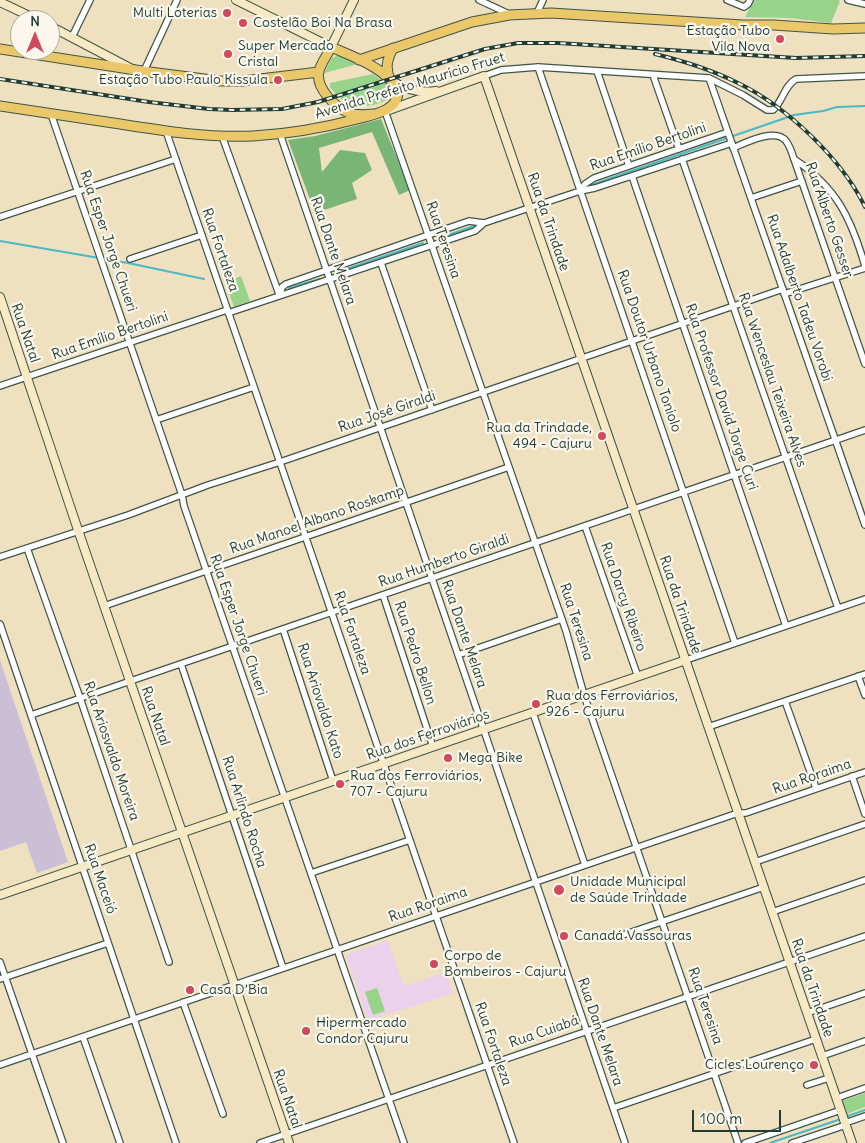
<!DOCTYPE html>
<meta charset="utf-8">
<style>
body{margin:0}
#map{position:relative;width:865px;height:1143px;overflow:hidden;background:#efe0c0;font-family:Delius,sans-serif}
canvas{display:block}
.north{position:absolute;left:10px;top:10px;width:50px;height:50px;box-sizing:border-box;background:#fbf7ec;border:1px solid #a3ada2;border-radius:50%;rotate:0deg;font-size:14px;font-weight:700;line-height:20px;text-align:center;color:#1f3d34}
.north::after{content:'';display:block;margin:auto;width:18px;height:22px;background:#d1495b;clip-path:polygon(50% 0,100% 100%,50% 72%,0 100%)}
.scale{position:absolute;left:692px;top:1110px;width:89px;height:22px;box-sizing:border-box;border:2px solid #1f3d34;border-top:0;padding-left:6px;font-size:15px;line-height:18px;white-space:nowrap;color:#1f3d34;-webkit-text-stroke:4px #fbf7ec;paint-order:stroke}
</style>
<div id="map">
<canvas width="865" height="1143"></canvas>
<div class="north">N</div>
<div class="scale">100 m</div>
</div>
<script>
const context = document.querySelector('canvas').getContext('2d');
context.lineJoin = 'round';
function fillPath(path, color) {
  context.fillStyle = color;
  context.fill(path, 'evenodd');
}
function strokePath(path, color, width, dash) {
  context.strokeStyle = color;
  context.lineWidth = width;
  context.lineCap = dash ? 'butt' : 'round';
  context.setLineDash(dash || []);
  context.stroke(path);
}
function write(font, color, halo, rows, align = 'center') {
  context.font = font + ' Delius,sans-serif';
  context.lineWidth = 4.5;
  context.setLineDash([]);
  context.textBaseline = 'middle';
  context.strokeStyle = halo;
  context.fillStyle = color;
  for (const [text, x, y, turn = 0] of rows) {
    context.save();
    context.translate(x, y);
    context.rotate((+turn || 0) * Math.PI / 180);
    context.textAlign = isNaN(turn) ? turn : align;
    if (halo) context.strokeText(text, 0, 0);
    context.fillText(text, 0, 0);
    context.restore();
  }
}
const built = new Path2D(`
 M388,940L404,986L446,972L453,993L368,1021L346,955Z`);
const industrial = new Path2D(`
 M0,660L68,862L37,873L26,842L0,851Z`);
const green = new Path2D(`
 M754,0H838L840,1L831,23L790,18L745,17Z
 M339,55L358,64L324,73L332,58Z
 M373,74L391,87L392,97C368,111 347,110 330,87V83Z
 M241,276L250,301L234,307L225,282Z
 M377,988L385,1011L373,1015L365,992Z
 M865,1093V1107L847,1114L842,1101Z`);
const forest = new Path2D(`
 M381,119L410,190L399,195L372,132L319,148L322,172L340,150L365,153L372,170L352,183L357,199L315,213L288,140L315,136Z`);
const stream = new Path2D(`
 M591,185L794,115L823,111L837,107L865,106
 M440,238L474,226
 M0,241L99,258
 M103,259L128,263L204,279
 M338,272L423,243
 M289,288L320,279
 M845,1117L865,1110
 M770,1143L841,1119`);
const street = new Path2D(`
 M479,0L509,14
 M727,0L744,7L748,4L750,0
 M848,0L865,4
 M537,13L543,0
 M72,37L90,0
 M538,67L735,643
 M144,71L177,0
 M597,71L629,166
 M653,75L679,149
 M484,76L501,70L538,67L709,78L743,95L767,110H773C783,101 784,86 796,79L865,76
 M709,78L865,525
 M385,111L566,631L584,695L738,1143
 M51,114L182,495L184,506L404,1143
 M166,131L514,1143
 M280,134L625,1143
 M222,136L279,294
 M733,148C745,143 776,127 786,141C790,146 792,153 794,159L865,364
 M682,159L838,608
 M794,159C837,188 851,218 865,266
 M632,176L786,626
 M580,191L585,184L594,178L728,132
 M751,198L802,181
 M0,217L176,159
 M130,259L202,235
 M381,263L432,410
 M784,294L865,268
 M280,295L282,287L286,284L469,221L484,223
 M228,313L475,231L484,223L580,191L595,188L732,143
 M0,386L227,310
 M156,420L254,387
 M585,526L638,677
 M27,548L80,698L169,962
 M0,557L128,515L208,485L280,462L783,289
 M383,595L433,747
 M104,606L509,467
 M0,624L176,1143
 M283,629L333,781
 M458,655L562,619
 M686,660L865,599
 M181,664L283,968
 M858,676L865,695
 M785,701L816,788
 M533,713L585,865
 M31,715L865,430
 M708,727L865,674
 M852,776L865,814
 M755,862L865,824
 M311,873L410,840
 M772,912L865,880
 M614,938L764,887
 M0,962L63,1143
 M0,979L108,943
 M183,1002L223,1114
 M807,1013L865,993
 M83,1037L120,1143
 M822,1056L865,1041
 M0,1065L738,813H746L865,772
 M807,1085L829,1078
 M837,1098L865,1088
 M613,1108L816,1039
 M845,1123L865,1116
 M260,1143L865,936
 M745,1143L841,1110
 M792,1143L846,1125`);
const secondary = new Path2D(`
 M236,0L331,47L354,0
 M0,2L38,20
 M50,26L132,69
 M392,81C406,90 421,93 436,91
 M389,110L484,76L852,1143
 M0,297L78,530L289,1143
 M0,895L686,660`);
const primary = new Path2D(`
 M0,49L142,71L220,81H243L319,72
 M359,60L472,22L509,15L551,13L743,25H774L833,29L865,28
 M390,80C385,67 387,60 393,48
 M0,106C40,112 80,118 120,124C164,131 208,138 253,136C288,134 323,128 357,119C372,115 398,111 398,92C389,69 352,56 331,47C328,54 321,63 319,71C315,88 335,107 349,113C357,115 365,115 373,114`);
const rail = new Path2D(`
 M655,54C684,61 712,70 738,83C786,106 842,159 865,207
 M0,79L149,102L209,109L232,110L282,109L318,102L485,49L518,43H558L796,58L865,56`);
const markers = [
 [227,13,5,"#d1495b"],
 [243,23,5,"#d1495b"],
 [780,39,5,"#d1495b"],
 [228,54,5,"#d1495b"],
 [278,80,5,"#d1495b"],
 [602,436,5,"#d1495b"],
 [536,704,5,"#d1495b"],
 [448,758,5,"#d1495b"],
 [340,784,5,"#d1495b"],
 [559,890,6,"#d1495b"],
 [564,936,5,"#d1495b"],
 [434,964,5,"#d1495b"],
 [190,990,5,"#d1495b"],
 [306,1031,5,"#d1495b"],
 [814,1065,5,"#d1495b"]
];
const poiNames = [
 ["Multi Loterias",217,13,"right"],
 ["Costelão Boi Na Brasa",253,23],
 ["Estação Tubo",770,31,"right"],
 ["Vila Nova",770,47,"right"],
 ["Super Mercado",238,46],
 ["Cristal",238,62],
 ["Estação Tubo Paulo Kissula",268,80,"right"],
 ["Rua da Trindade,",592,428,"right"],
 ["494 - Cajuru",592,444,"right"],
 ["Rua dos Ferroviários,",546,696],
 ["926 - Cajuru",546,712],
 ["Mega Bike",458,758],
 ["Rua dos Ferroviários,",350,776],
 ["707 - Cajuru",350,792],
 ["Unidade Municipal",570,882],
 ["de Saúde Trindade",570,898],
 ["Canadá Vassouras",574,936],
 ["Corpo de",444,956],
 ["Bombeiros - Cajuru",444,972],
 ["Casa D’Bia",200,990],
 ["Hipermercado",316,1023],
 ["Condor Cajuru",316,1039],
 ["Cicles Lourenço",804,1065,"right"]
];
const streetNames = [
 ["Avenida Prefeito Maurício Fruet",410,86,-17],
 ["Rua Emílio Bertolini",648,147,-19],
 ["Rua Alberto Gesser",829,220,71],
 ["Rua da Trindade",548,222,71],
 ["Rua Teresina",443,240,71],
 ["Rua Esper Jorge Chueri",108,241,71],
 ["Rua Fortaleza",220,250,71],
 ["Rua Dante Melara",333,251,71],
 ["Rua Adalberto Tadeu Vorobi",799,298,71],
 ["Rua Natal",25,333,71],
 ["Rua Emílio Bertolini",110,336,-19],
 ["Rua Doutor Urbano Toniolo",649,351,71],
 ["Rua Wenceslau Teixeira Alves",772,380,71],
 ["Rua Professor David Jorge Curi",721,397,71],
 ["Rua José Giraldi",387,412,-19],
 ["Rua Manoel Albano Roskamp",317,520,-19],
 ["Rua Humberto Giraldi",444,561,-19],
 ["Rua Darcy Ribeiro",623,597,71],
 ["Rua da Trindade",680,605,71],
 ["Rua Teresina",576,622,72],
 ["Rua Esper Jorge Chueri",238,625,71],
 ["Rua Fortaleza",352,633,71],
 ["Rua Dante Melara",464,634,71],
 ["Rua Pedro Bellon",415,653,72],
 ["Rua Ariovaldo Kato",320,701,72],
 ["Rua Natal",155,716,71],
 ["Rua dos Ferroviários",428,735,-19],
 ["Rua Ariosvaldo Moreira",111,751,71],
 ["Rua Roraima",812,777,-19],
 ["Rua Arlindo Rocha",244,812,72],
 ["Rua Maceió",100,879,71],
 ["Rua Roraima",428,905,-19],
 ["Rua da Trindade",812,988,71],
 ["Rua Teresina",705,1006,71],
 ["Rua Cuiabá",544,1032,-19],
 ["Rua Dante Melara",600,1032,71],
 ["Rua Fortaleza",493,1044,71],
 ["Rua Natal",287,1099,71]
];
fillPath(built, '#ebd1eb');
fillPath(industrial, '#cbbfd5');
fillPath(green, '#97d48a');
fillPath(forest, '#79b676');
strokePath(stream, '#4ab8c5', 2);
strokePath(street, '#3e5549', 8);
strokePath(secondary, '#3e5549', 10);
strokePath(primary, '#3e5549', 11);
strokePath(street, '#fff', 5.5);
strokePath(secondary, '#f7e9c3', 8);
strokePath(primary, '#eac769', 9);
strokePath(rail, '#1f3d34', 4);
strokePath(rail, '#fbf7ec', 2, [5.5]);
for (const [x, y, r, color] of markers) {
  const dot = new Path2D();
  dot.arc(x, y, r, 0, 2 * Math.PI);
  context.fillStyle = color;
  context.fill(dot);
  strokePath(dot, '#fbf7ec', 2);
}
write('14px', '#1f3d34', '#fbf7ec', poiNames, 'left');
write('14px', '#1f3d34', '#fbf7ec', streetNames);
</script>
